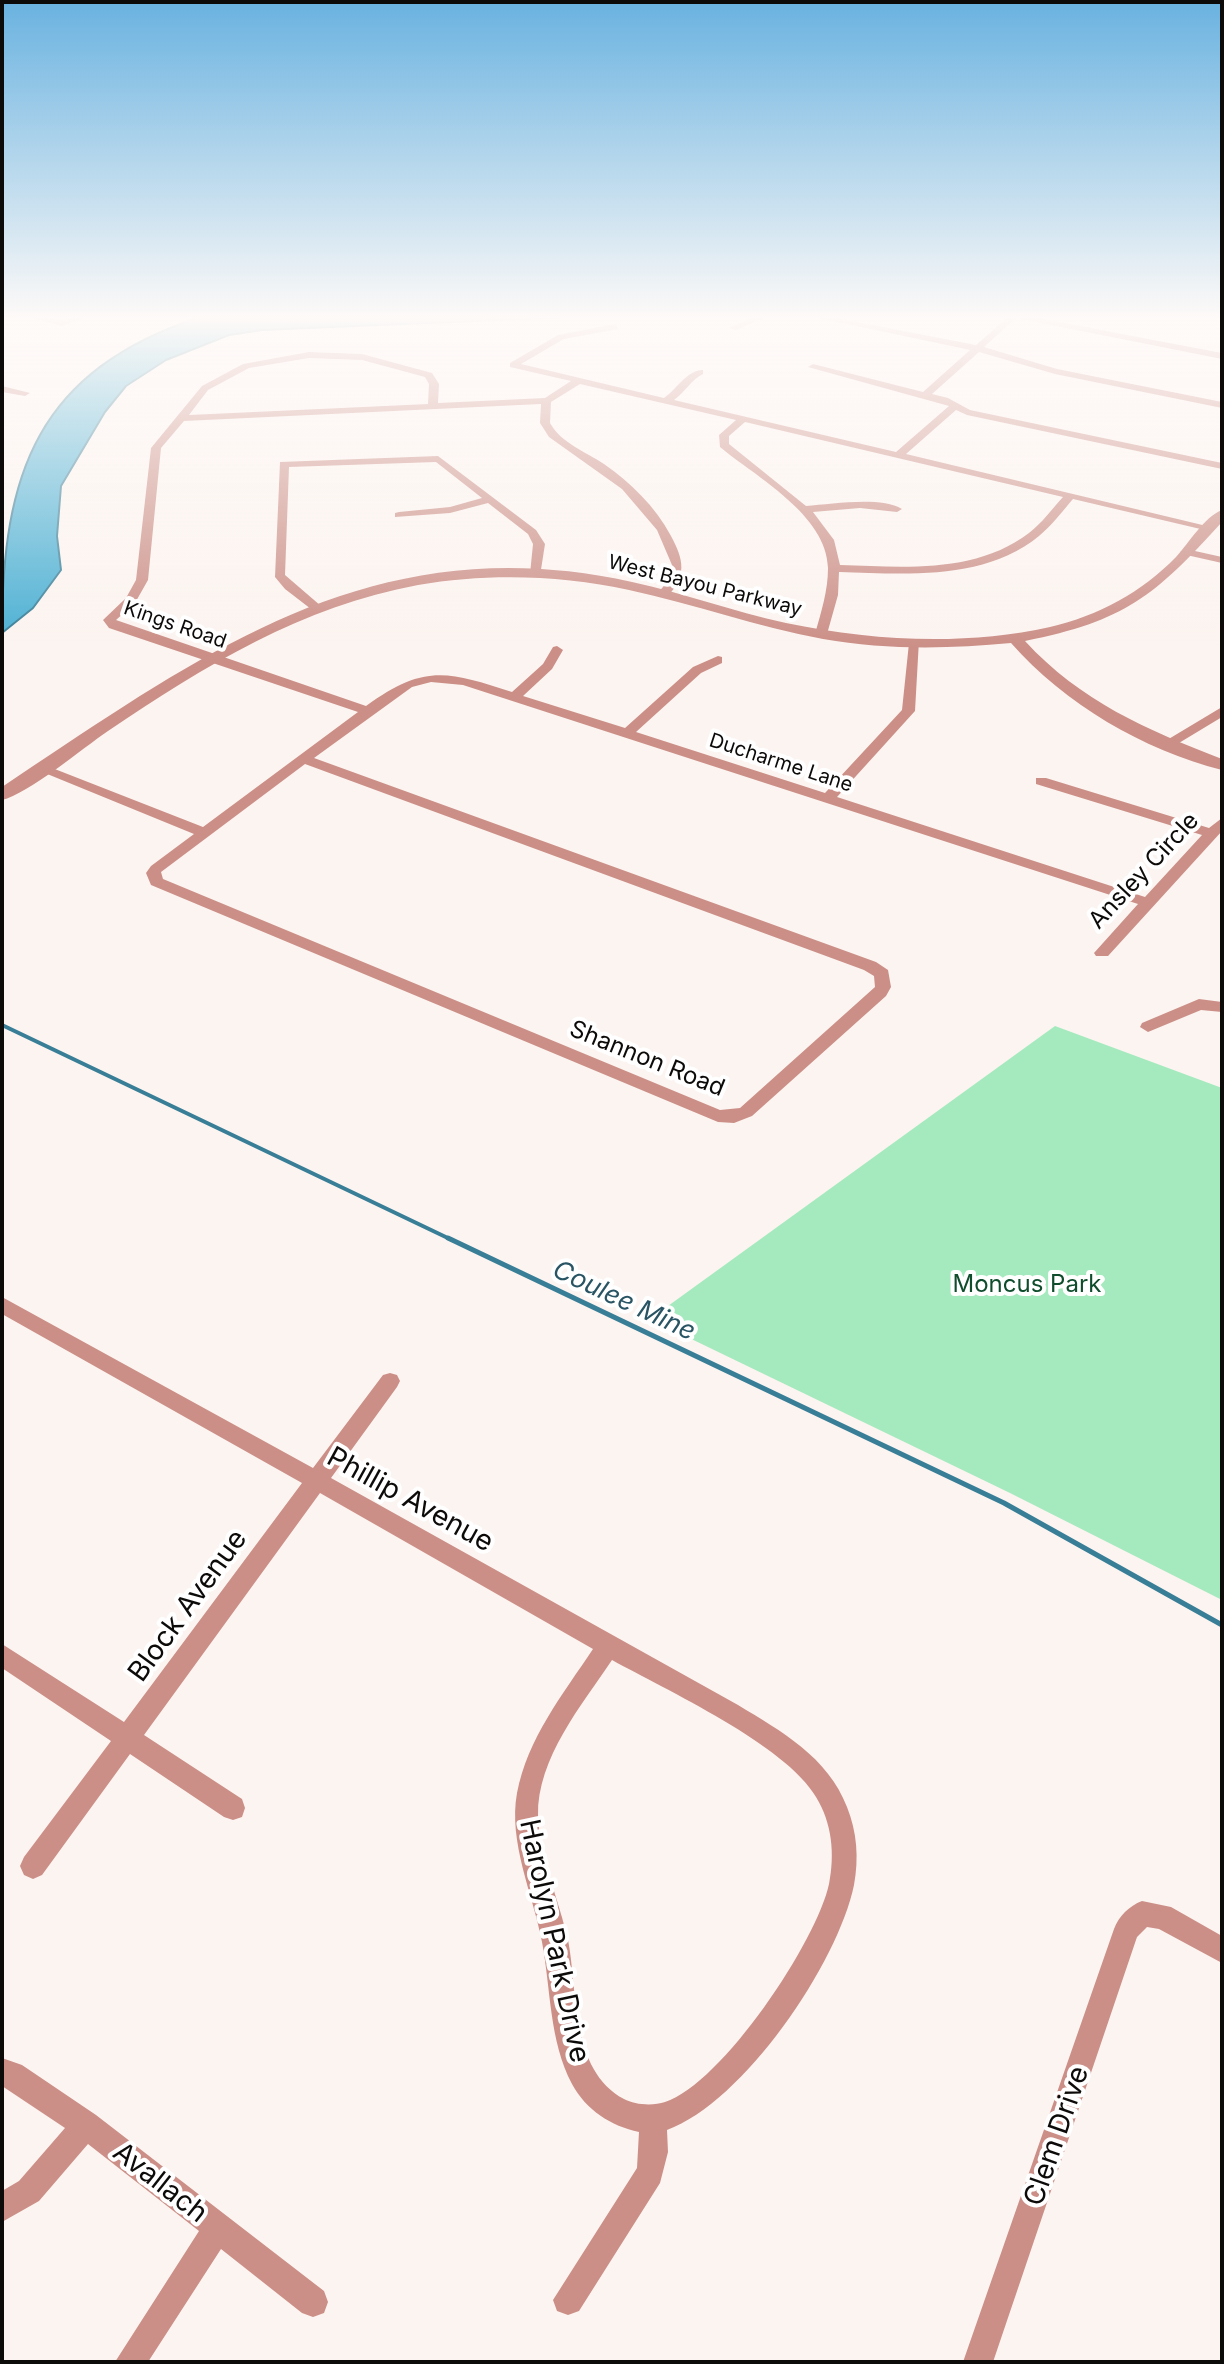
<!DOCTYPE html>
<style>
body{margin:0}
#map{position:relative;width:1224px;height:2364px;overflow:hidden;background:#fcf4f0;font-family:Inter,sans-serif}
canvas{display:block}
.frame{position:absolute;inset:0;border:4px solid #0d0b0a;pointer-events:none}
</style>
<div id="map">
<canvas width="1224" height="2364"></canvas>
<div class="frame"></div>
</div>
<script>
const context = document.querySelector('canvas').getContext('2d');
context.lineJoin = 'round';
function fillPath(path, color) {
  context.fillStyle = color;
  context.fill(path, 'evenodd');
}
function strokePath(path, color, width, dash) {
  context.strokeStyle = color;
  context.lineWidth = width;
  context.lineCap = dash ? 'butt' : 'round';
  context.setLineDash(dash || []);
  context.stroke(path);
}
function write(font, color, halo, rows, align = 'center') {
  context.font = font + ' Inter,sans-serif';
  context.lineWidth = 8;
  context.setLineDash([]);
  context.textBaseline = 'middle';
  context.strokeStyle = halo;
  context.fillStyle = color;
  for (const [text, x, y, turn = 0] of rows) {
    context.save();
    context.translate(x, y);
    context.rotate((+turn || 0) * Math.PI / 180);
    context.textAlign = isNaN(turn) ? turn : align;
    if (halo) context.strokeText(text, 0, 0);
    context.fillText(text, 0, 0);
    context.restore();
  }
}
const green = new Path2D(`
 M1055,1026L1222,1088V1600L1010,1493L650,1319Z`);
const water = new Path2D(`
 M200,317H569L262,330L229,335L166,360L126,386L105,412L61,486L57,536L61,570L33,608L2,633C2,473 37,371 200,317Z`);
const streamFar1 = new Path2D(`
 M2,1025L452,1240`);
const stream = new Path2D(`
 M448,1238L1004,1503L1222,1625`);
const minor = new Path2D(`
 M28,317L62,320L86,317L62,326Z
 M754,317H766L736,330L729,328Z
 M814,317H830L976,345L1008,317H1033L1222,353V359L1016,318L984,347L1057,369L1222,402V408L1055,374L979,352L932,394L948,398L970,410L1222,463V469L967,415L956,410L906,454L1215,528L1209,531L1073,499C1062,512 1052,525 1039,536C984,581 906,574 839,572L838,595L827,634L821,638L815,634C821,612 828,591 828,568C827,515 756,477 720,447L719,435L736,420L580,384L551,402L550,423C561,443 586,452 604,464C631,483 655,506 671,536C684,560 687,576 667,597L657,594L668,581L672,565L657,530L622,489L549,437L540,423L541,404L184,421L161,448L148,580L135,603L116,620L366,706C424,664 447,671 512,692L543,664L553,647L557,646L563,650L552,669L523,696L625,728L693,667L718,656L722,657V663L701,673L636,732L825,793L902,710L909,643L919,640L915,711L837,797L1145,897L1202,835L1036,784V778H1046L1209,828L1222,818V831L1108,956H1096L1094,953L1138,904L463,685L431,682L412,687L314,758L876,962L888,970L891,987L886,996L752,1116L734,1123L718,1122L151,885L146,873L151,866L194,834L35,769L37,766H47L203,827L358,712L109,628L103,620L126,598L136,580L151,448L202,386L243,364L309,352L362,354L432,373L439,384L438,403L545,398L571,381L510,367V363L558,335L615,324L618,329L564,339L521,364L664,398C678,388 687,370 703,370V374C692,379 685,392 674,400L896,452L949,406L808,367L813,364L923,392L970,350ZM309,358L362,360L425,377L429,384L428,404L189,415L208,390L249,368ZM745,422L1063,497C1052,509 1042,523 1029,533C975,574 904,567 840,565L834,540L813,512L860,508L897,512L902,509C881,496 832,504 806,506L729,444V436ZM305,764L864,970L874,976L875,987L740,1108L720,1110L163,879L161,872Z
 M2,386L30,393L25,396L2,392Z
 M438,456L536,530L545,544L540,576L530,574L533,544L528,534L488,503L450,513L395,517V513L399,512L450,507L482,498L436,462L289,467L285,575L321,606L311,609L285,589L275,577L280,462Z
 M1186,549L1222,557V563L1182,554L1180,552Z
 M1222,707V717L1174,746L1169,747L1162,743Z
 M1199,999L1222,1002V1012L1201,1010L1148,1032L1140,1027L1142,1023Z
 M2,1297L313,1468L383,1375L390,1373L397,1375L400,1381L397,1387L331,1478L738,1705C781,1731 828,1757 847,1807C857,1832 859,1858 854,1885C838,1963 744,2102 667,2130L668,2152L660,2183L579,2311L568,2315L557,2311L553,2300L637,2168L639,2132C611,2126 586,2110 572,2084C549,2040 551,1990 542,1942C533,1894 508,1842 517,1793C527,1739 563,1694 593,1649L320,1493L144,1735L242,1799L245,1808L242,1817L233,1820L224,1817L130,1754L42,1875L33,1879L24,1875L20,1866L24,1857L111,1741L2,1668V1644L124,1722L302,1483L2,1314ZM612,1660C666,1690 786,1745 816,1797C832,1823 835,1854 829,1884C817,1941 722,2084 665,2102C653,2106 635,2105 624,2099C570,2070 578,1991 568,1940C559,1900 540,1858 538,1816C537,1758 582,1705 612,1660Z
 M1142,1901L1171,1907L1222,1936V1963L1159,1929L1147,1927L1137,1937L993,2362H963L1114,1929C1119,1916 1129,1906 1142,1901Z
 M2,2058L22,2065L96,2115L324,2291L328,2302L324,2313L313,2317L302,2313L221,2249L148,2362H115L199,2231L88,2144L39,2201L2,2222V2191L19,2181L65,2128L2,2086Z`);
const tertiary = new Path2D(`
 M1222,510V522C1155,596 1125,621 1025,641C1080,701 1147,730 1222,759V770C1143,750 1065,704 1011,643C948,649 885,650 823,639C757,627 695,604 629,590C561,575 487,573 418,585C303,606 204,666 108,731C83,748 28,794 2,800V787C204,653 373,525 632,582C684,593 734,612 786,623C873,641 964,646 1050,627C1098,616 1142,592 1176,557C1189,543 1204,517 1222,510Z`);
const farStreetnames = [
 ["West Bayou Parkway",705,586,14],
 ["Kings Road",175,625,19],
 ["Ducharme Lane",781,763,18]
];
const streetNames = [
 ["Ansley Circle",1144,871,-47],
 ["Shannon Road",647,1059,22]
];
const parkNames = [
 ["Moncus Park",1027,1285]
];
const waterNames = [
 ["Coulee Mine",624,1301,25]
];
const nearStreetnames = [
 ["Phillip Avenue",410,1500,29],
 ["Block Avenue",188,1606,-54],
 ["Harolyn Park Drive",554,1941,78],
 ["Clem Drive",1057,2136,-71],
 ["Avallach",160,2183,38]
];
fillPath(green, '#a5eabe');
fillPath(water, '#4aafd3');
strokePath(water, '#387e97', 2);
strokePath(streamFar1, '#387e97', 4);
strokePath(stream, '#387e97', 5);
fillPath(minor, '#cb8f87');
fillPath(tertiary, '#cb8f87');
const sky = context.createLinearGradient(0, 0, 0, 648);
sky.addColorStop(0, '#69b2e0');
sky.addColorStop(0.49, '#fefaf8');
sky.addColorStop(1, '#fefaf800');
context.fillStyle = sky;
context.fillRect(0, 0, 1224, 648);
write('20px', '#0d0b0a', '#fff', farStreetnames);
write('24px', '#0d0b0a', '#fff', streetNames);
write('24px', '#0f4d2d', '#fff', parkNames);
write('italic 26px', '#295464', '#fff', waterNames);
write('28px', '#0d0b0a', '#fff', nearStreetnames);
</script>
